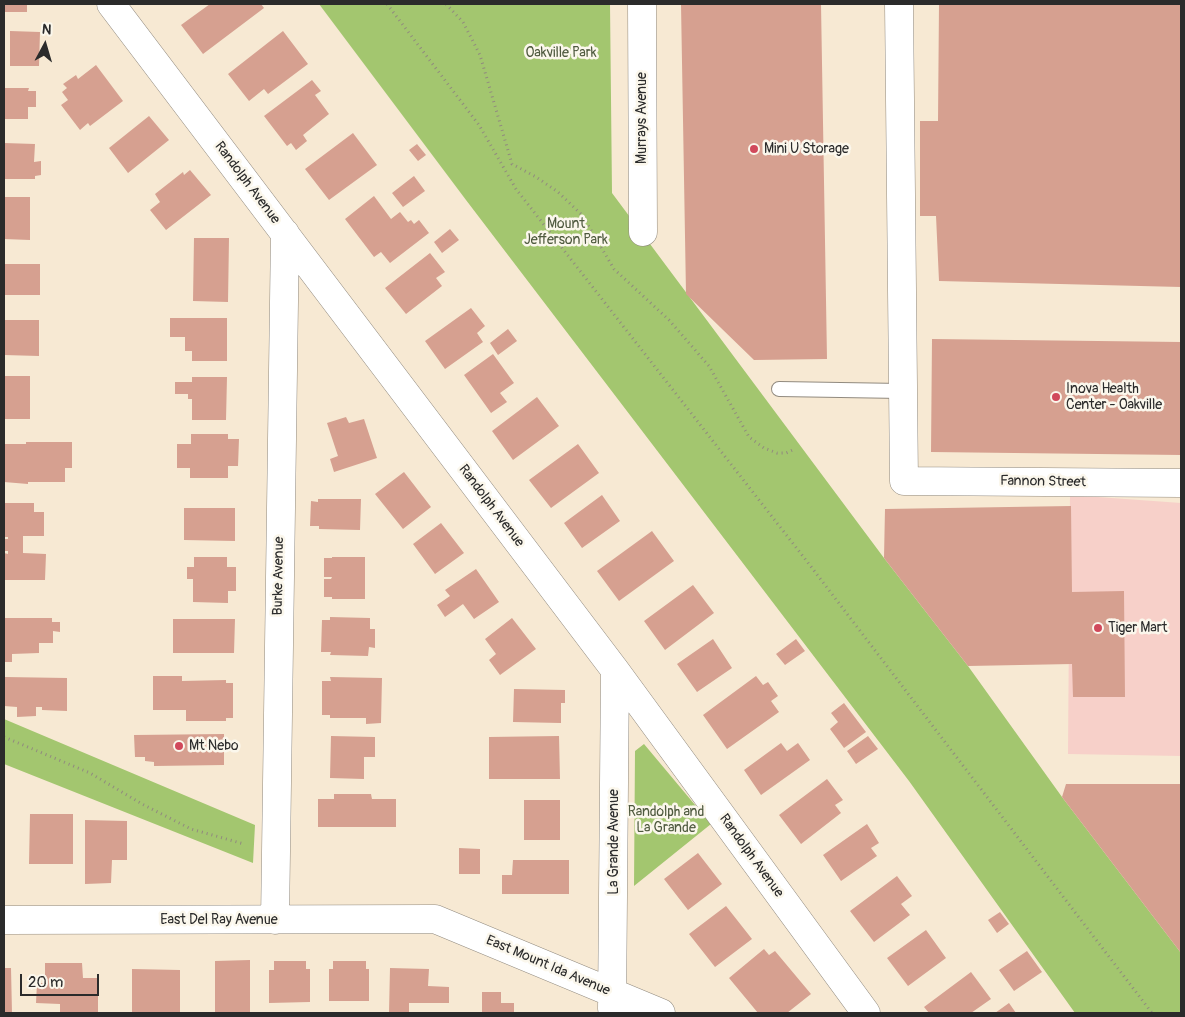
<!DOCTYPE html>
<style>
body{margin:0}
#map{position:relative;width:1185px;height:1017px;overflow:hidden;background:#f7e9d3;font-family:Pangolin,sans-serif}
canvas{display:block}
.frame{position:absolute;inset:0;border:5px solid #2b2b2b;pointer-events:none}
.north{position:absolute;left:20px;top:20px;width:50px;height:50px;-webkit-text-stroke:4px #fbf7ec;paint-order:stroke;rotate:6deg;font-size:14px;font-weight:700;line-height:20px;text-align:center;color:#2b2b2b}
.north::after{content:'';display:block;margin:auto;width:18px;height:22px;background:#2b2b2b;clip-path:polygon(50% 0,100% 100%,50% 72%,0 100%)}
.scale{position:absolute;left:20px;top:974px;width:79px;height:22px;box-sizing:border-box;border:2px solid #2b2b2b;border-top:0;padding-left:6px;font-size:15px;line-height:18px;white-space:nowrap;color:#2b2b2b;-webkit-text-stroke:4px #fbf7ec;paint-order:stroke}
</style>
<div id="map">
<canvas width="1185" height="1017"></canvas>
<div class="frame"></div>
<div class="north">N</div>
<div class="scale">20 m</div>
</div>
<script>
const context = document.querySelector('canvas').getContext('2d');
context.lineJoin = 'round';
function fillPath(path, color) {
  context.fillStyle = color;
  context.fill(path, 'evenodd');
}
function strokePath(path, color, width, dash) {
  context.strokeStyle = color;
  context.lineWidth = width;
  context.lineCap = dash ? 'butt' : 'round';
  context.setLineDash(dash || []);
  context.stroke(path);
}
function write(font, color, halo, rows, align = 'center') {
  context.font = font + ' Pangolin,sans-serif';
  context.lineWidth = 5;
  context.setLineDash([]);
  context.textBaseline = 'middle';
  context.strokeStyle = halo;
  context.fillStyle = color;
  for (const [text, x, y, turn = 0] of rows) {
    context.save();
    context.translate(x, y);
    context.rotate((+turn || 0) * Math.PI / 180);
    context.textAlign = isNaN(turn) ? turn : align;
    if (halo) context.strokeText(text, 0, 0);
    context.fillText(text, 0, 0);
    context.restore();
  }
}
const built = new Path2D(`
 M1070,495L1181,503V756L1068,754Z`);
const green = new Path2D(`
 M319,4H610L612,193L884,558L968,666L1062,797L1181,953V1013H1075L909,781L466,200Z
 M4,719L255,825L253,863L4,764Z
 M644,744L711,824L634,886L635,751Z`);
const building = new Path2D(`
 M4,4H27V12H4Z
 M210,4H261L264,8L203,54L181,25Z
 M681,4H821L827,359L754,360L686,294Z
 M939,4H1181V287L939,281L936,216H920V121H938Z
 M10,31L40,32L39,66H10Z
 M283,31L308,64L268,94L264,89L249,101L228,74Z
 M96,65L123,101L90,126L88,123L80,130L61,105L68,100L62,92L67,88L63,84L76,75L78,79Z
 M312,80L321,91L315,95L329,114L303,135L307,141L296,150L291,143L287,146L264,116Z
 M4,88H29L28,91H36V107H28V119H4Z
 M149,116L169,140L128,173L109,148Z
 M353,133L377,165L329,200L305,169Z
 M4,143L35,144L34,162L41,161V175L35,176V179H4Z
 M417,144L426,155L418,161L409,150Z
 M190,170L211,195L166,230L150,210L160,202L155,194L183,172L184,175Z
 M414,176L425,191L403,207L392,193Z
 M374,196L391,219L400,212L408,222L411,220L414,224L419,220L429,233L390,263L381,252L374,257L345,219Z
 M4,197H30V240L4,239Z
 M450,229L459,240L442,253L434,242Z
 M194,238H229L228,302L193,301Z
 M430,253L445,272L436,278L442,286L406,314L385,288Z
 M4,264H40V295H4Z
 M471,308L485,326L477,333L483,342L445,369L425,341Z
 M170,318H227V361H192V351H185V337H170Z
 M4,320H39V356L4,355Z
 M508,329L517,341L498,355L490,343Z
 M932,339L1181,342V455L931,452Z
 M493,354L514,383L500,393L507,402L491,413L464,375Z
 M4,376H30V419H4Z
 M192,377H227L226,420H192V399H188V394H175V382H192Z
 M537,397L559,426L513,460L492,431Z
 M346,417L349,423L364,419L377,458L334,472L330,459L338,456L327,423Z
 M191,434H228V439H239L238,466H228V478H190V468H177V444H191Z
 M26,442H72V468H65V482H28V484L4,482V444H26Z
 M578,444L599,473L551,508L529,480Z
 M404,472L431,507L403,529L375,494Z
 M602,495L620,521L582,548L564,523Z
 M318,499H361L360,530L319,529V526H310L311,501L318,502Z
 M4,503H34V512H44V536H23V553L46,554L45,580H4V553L8,554V551H4V539H8V537H4Z
 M1071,506L1072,592L1124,591L1125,697H1073L1072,664L968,666L884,558L885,509Z
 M184,508H235V541L184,540Z
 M441,523L464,553L435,574L413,544Z
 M652,531L674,561L619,601L597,571Z
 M194,557H227V567H236V591H228V603L193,602V579H187V567H194Z
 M332,557H365V599H332V597H324V579H331L332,577H324V558H332Z
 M476,569L499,602L474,619L463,604L445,617L437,605L450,596L445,590Z
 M693,585L714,613L665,650L644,621Z
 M330,617L370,618V629H375V648L369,647L368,656L330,655L331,652H321L322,620H330Z
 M4,618H52V622H60V632L53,631V643H39V653L12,654V662H4Z
 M512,618L536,649L500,675L489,660L496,654L485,639Z
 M173,619H235L234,653H173Z
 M713,639L732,668L697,692L677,664Z
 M796,639L805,651L785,665L776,654Z
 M153,676H182V681L226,680V683H233V718H226V721H186V710H153Z
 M756,676L763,685L768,682L778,696L771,701L779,712L727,749L703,715Z
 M5,677L67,678V711L42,710V707H36V716L17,717V707L4,706Z
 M330,677L382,678L381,723L366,724V718H330V715H322V681H331Z
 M514,689L565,690V703H561V723L513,722Z
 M844,703L866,732L844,748L830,729L838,722L831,713Z
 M224,734V765L154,766V762L145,761V757H135L134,735Z
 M331,736L375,737V757H364V779L330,778Z
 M559,736L560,779H489V737Z
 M868,736L878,749L856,764L847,751Z
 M781,743L787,751L798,743L810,760L761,795L744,770Z
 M827,779L843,800L835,805L841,813L801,844L779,815Z
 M1066,784H1181V953L1062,797Z
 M334,794H371L372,799H396V827H318V799H334Z
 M524,800H560V840H524Z
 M30,814H73V864H29Z
 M85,820L127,821V860H112L111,883L85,884Z
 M867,824L879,843L871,848L877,856L841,881L823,855Z
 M459,848L480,849V874H459Z
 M698,853L722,884L688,910L664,879Z
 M513,860H569V894H502V875H512Z
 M897,876L912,896L901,904L910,915L874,942L850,911Z
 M726,906L752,939L715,967L689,934Z
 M1000,912L1009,924L997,933L988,920Z
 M926,930L946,958L908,986L887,958Z
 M764,949L769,955L775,951L811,994L787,1013H758L729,978Z
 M1027,951L1042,972L1014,991L999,970Z
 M250,960V1013H215V961Z
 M274,961H306V969H310V1002L269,1003V970H274Z
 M333,961H366V969H369V1001H329V969H333Z
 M45,963H82L83,978H98V1013H60V1004L36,1003L37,983H45Z
 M4,968H11L12,1013H4Z
 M390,968L429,969L428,986L449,987V1003H409V1013H389Z
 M132,969L180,970V1012L132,1013Z
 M971,972L991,999L971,1013H929L924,1007Z
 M482,992H501V1003H514V1013H482Z
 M1009,1003L1016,1013H995Z`);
const path = new Path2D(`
 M387,4L479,125L516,189L809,564L1152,1013
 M446,4L463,22L480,55L512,164L536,177L558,192L582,215L614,269L669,320L709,366L749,437L764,448L777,453H786L795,449
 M4,737L90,773L142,804L191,829L244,844`);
const lane = new Path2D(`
 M779,389L902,391`);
const street = new Path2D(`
 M111,4L615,670L866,1013
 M642,4L643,232
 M899,4L904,481L1181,483
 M4,920L435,919L661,1013
 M275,920L285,233
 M612,1009L615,670`);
const markers = [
 [754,149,5,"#d1495b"],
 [1056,397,5,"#d1495b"],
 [1098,628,5,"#d1495b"],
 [179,746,5,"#d1495b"]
];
const parkNames = [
 ["Oakville Park",561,53],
 ["Mount",566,224],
 ["Jefferson Park",566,240],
 ["Randolph and",666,812],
 ["La Grande",666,828]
];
const streetNames = [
 ["Murrays Avenue",642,118,-90],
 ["Randolph Avenue",247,183,53],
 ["Fannon Street",1043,482,1],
 ["Randolph Avenue",491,506,53],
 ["Burke Avenue",279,576,-89],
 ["La Grande Avenue",614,842,-90],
 ["Randolph Avenue",751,856,54],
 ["East Del Ray Avenue",219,920],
 ["East Mount Ida Avenue",548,966,23]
];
const poiNames = [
 ["Mini U Storage",764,149],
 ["Inova Health",1066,389],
 ["Center - Oakville",1066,405],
 ["Tiger Mart",1108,628],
 ["Mt Nebo",189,746]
];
fillPath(built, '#f7d0c9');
fillPath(green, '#a3c66f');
fillPath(building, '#d6a090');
strokePath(lane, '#918a7f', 16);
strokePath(street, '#918a7f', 29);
strokePath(path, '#918a7f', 3, [1, 4]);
strokePath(lane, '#fff', 14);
strokePath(street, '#fff', 28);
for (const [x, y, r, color] of markers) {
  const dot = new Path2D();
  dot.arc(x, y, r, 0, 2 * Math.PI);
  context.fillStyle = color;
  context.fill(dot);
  strokePath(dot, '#fbf7ec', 2);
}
write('14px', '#4f5a3f', '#fbf7ec', parkNames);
write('14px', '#2b2b2b', '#fbf7ec', streetNames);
write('14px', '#2b2b2b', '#fbf7ec', poiNames, 'left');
</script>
